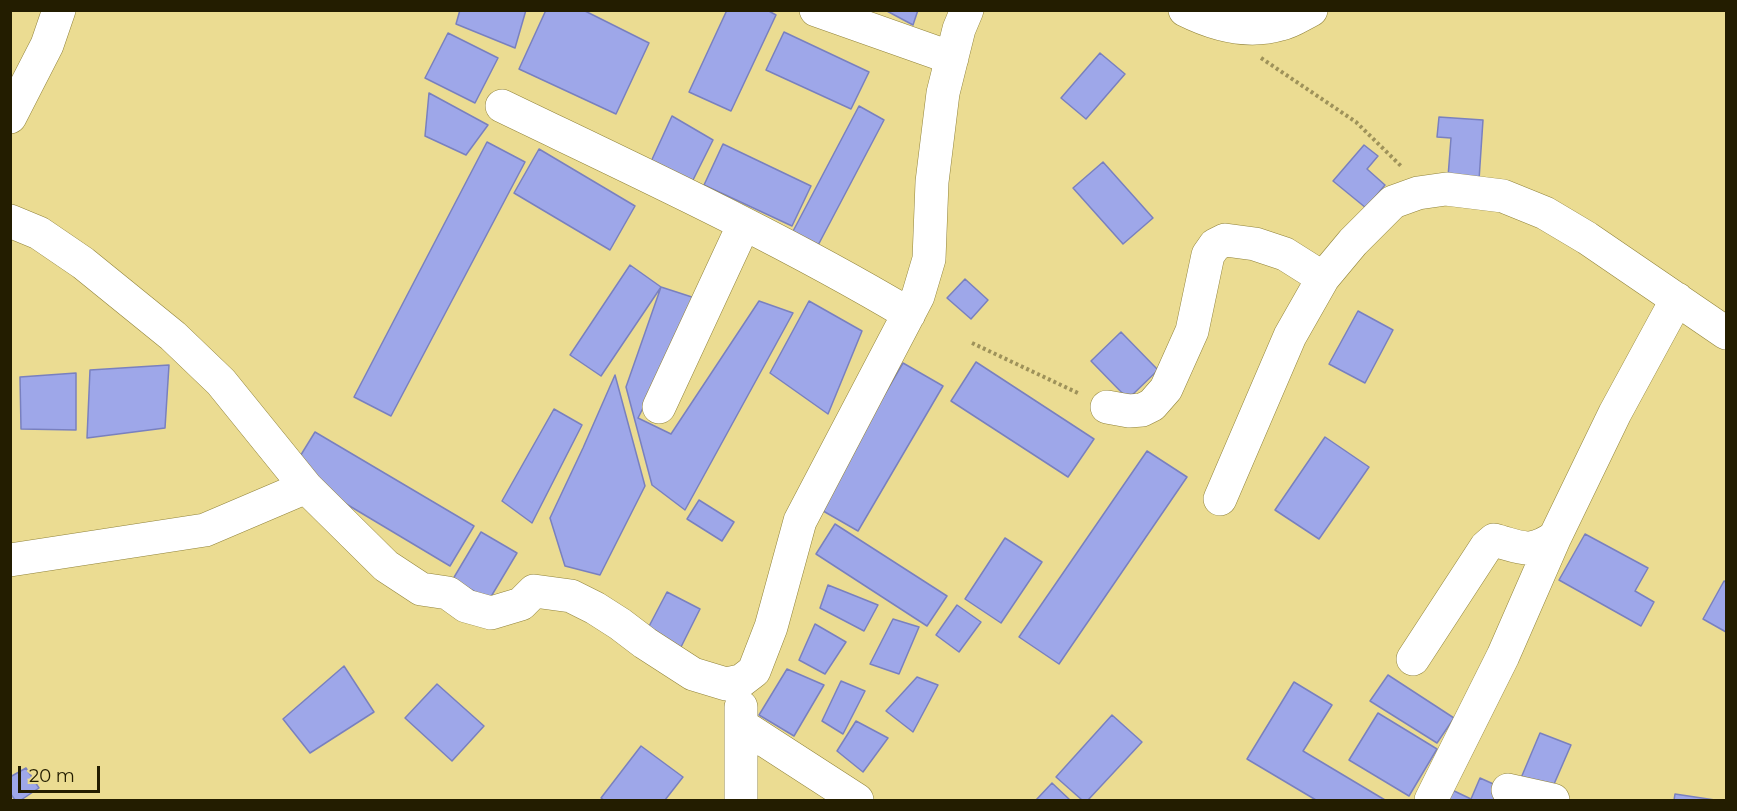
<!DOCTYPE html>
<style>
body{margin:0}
#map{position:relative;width:1737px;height:811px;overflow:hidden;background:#ebdc92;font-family:Montserrat,sans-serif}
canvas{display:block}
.frame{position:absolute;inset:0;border:12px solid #231d00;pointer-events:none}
.scale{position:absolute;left:18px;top:766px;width:82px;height:27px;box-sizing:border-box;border:3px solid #231d00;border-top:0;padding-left:8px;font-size:18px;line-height:21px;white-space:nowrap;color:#231d00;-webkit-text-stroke:4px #ebdc92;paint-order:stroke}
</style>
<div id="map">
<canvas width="1737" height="811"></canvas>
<div class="frame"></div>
<div class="scale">20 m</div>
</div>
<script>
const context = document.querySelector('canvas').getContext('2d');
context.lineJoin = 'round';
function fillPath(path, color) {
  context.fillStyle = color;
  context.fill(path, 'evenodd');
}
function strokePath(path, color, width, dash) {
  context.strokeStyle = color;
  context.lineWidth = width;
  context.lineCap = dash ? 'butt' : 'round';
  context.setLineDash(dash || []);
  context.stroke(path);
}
const building = new Path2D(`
 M460,10H526L515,48L456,24Z
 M546,10H583L649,43L616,114L519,69Z
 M727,10H767L776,15L731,111L689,92Z
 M885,10H918L913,25Z
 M784,32L869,72L851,109L766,70Z
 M448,33L498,58L475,103L425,78Z
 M1100,53L1125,74L1086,119L1061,98Z
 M429,93L488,125L466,155L425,136Z
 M859,106L884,120L815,251L791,235Z
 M672,116L713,140L690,186L649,166Z
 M1439,117L1483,120L1479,180L1448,177L1451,138L1437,137Z
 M487,142L525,162L391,416L354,397Z
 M723,144L811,186L792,226L704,185Z
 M1364,145L1378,156L1367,169L1385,185L1366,208L1333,181Z
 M539,149L635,206L610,250L514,193Z
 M1103,162L1153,218L1123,244L1073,188Z
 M630,265L661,287L601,376L570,355Z
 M965,279L988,300L971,319L947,298Z
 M661,287L698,299L638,418L671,434L759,301L793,313L685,510L652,485L626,387Z
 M809,301L862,331L828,414L770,373Z
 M1358,311L1393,330L1365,383L1329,364Z
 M1121,332L1158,370L1128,399L1091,361Z
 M976,362L1094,439L1068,477L951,401Z
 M903,363L943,386L858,531L818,508Z
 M169,365L165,428L87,438L90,370Z
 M76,373V430L21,429L20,377Z
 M615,375L645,486L600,575L565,566L550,518L583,448Z
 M554,409L582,425L532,523L502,501Z
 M315,432L474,526L450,566L291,471Z
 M1325,437L1369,467L1319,539L1275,510Z
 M1147,451L1187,477L1059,664L1019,637Z
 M699,500L734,522L722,541L687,519Z
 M835,524L947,596L927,626L816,554Z
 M481,532L517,553L489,600L453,579Z
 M1585,534L1648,568L1635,591L1654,602L1641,626L1559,580Z
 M1005,538L1042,562L1001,623L965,599Z
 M1724,581L1726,582V632L1703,619Z
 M828,585L878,605L864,631L820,608Z
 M667,592L700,609L680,649L646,632Z
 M957,605L981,622L959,652L936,635Z
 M893,619L919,627L899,674L870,664Z
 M815,624L846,642L825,674L799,660Z
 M344,666L374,712L310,753L283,719Z
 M787,669L824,685L794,736L759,715Z
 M1388,675L1454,718L1437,743L1370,701Z
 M917,677L938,685L913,732L886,711Z
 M841,681L865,691L843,734L822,721Z
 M1294,682L1332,705L1303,751L1385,800H1316L1247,759Z
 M437,684L484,726L452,761L405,718Z
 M1378,713L1437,749L1409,796L1349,760Z
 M1112,715L1142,742L1088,800H1082L1056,777Z
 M856,721L888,738L863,772L837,751Z
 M1540,733L1571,745L1551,791L1521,778Z
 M641,746L683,777L665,800H604L601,798Z
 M26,768L39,788L21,800H15L10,793V777Z
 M1480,778L1509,791L1505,800H1444L1450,789L1471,799Z
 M1052,783L1070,800H1036Z
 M1675,794L1715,800H1674Z`);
const path = new Path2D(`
 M1261,58L1356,122L1402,167
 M972,343L1080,394`);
const minor = new Path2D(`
 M816,10L952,58
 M1185,10C1215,25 1248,34 1281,24C1291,22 1301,15 1311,10
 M502,106C639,172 778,236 909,314
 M10,117L47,45L59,10
 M10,221L39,233L83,263L173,336L221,382L306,487L386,566L421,589L448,593L466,606L491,613L521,604L534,591L571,596L595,608L620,624L645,643L693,674L726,684L741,681L754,671L771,627L800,521L918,296L929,259L932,182L943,93L959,29L967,10
 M659,407L744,224
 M1107,407L1129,411L1142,410L1152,405L1166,389L1192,331L1208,255L1215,245L1225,240L1255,244L1285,254L1323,278
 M1220,499L1290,336L1323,278L1353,242L1393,202L1418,193L1446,189L1503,196L1545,213L1587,238L1726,333
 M10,560L205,530L306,487
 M1413,659L1486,547L1494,540C1521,547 1529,555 1555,537L1615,413L1677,299
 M741,707V800
 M741,725L857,800
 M1508,790L1553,800
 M1431,800L1503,656L1555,537`);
fillPath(building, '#9ea7e9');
strokePath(building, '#7980bf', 1.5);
strokePath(minor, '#91833a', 34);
strokePath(path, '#9e925a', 4, [3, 3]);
strokePath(minor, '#fff', 33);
</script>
